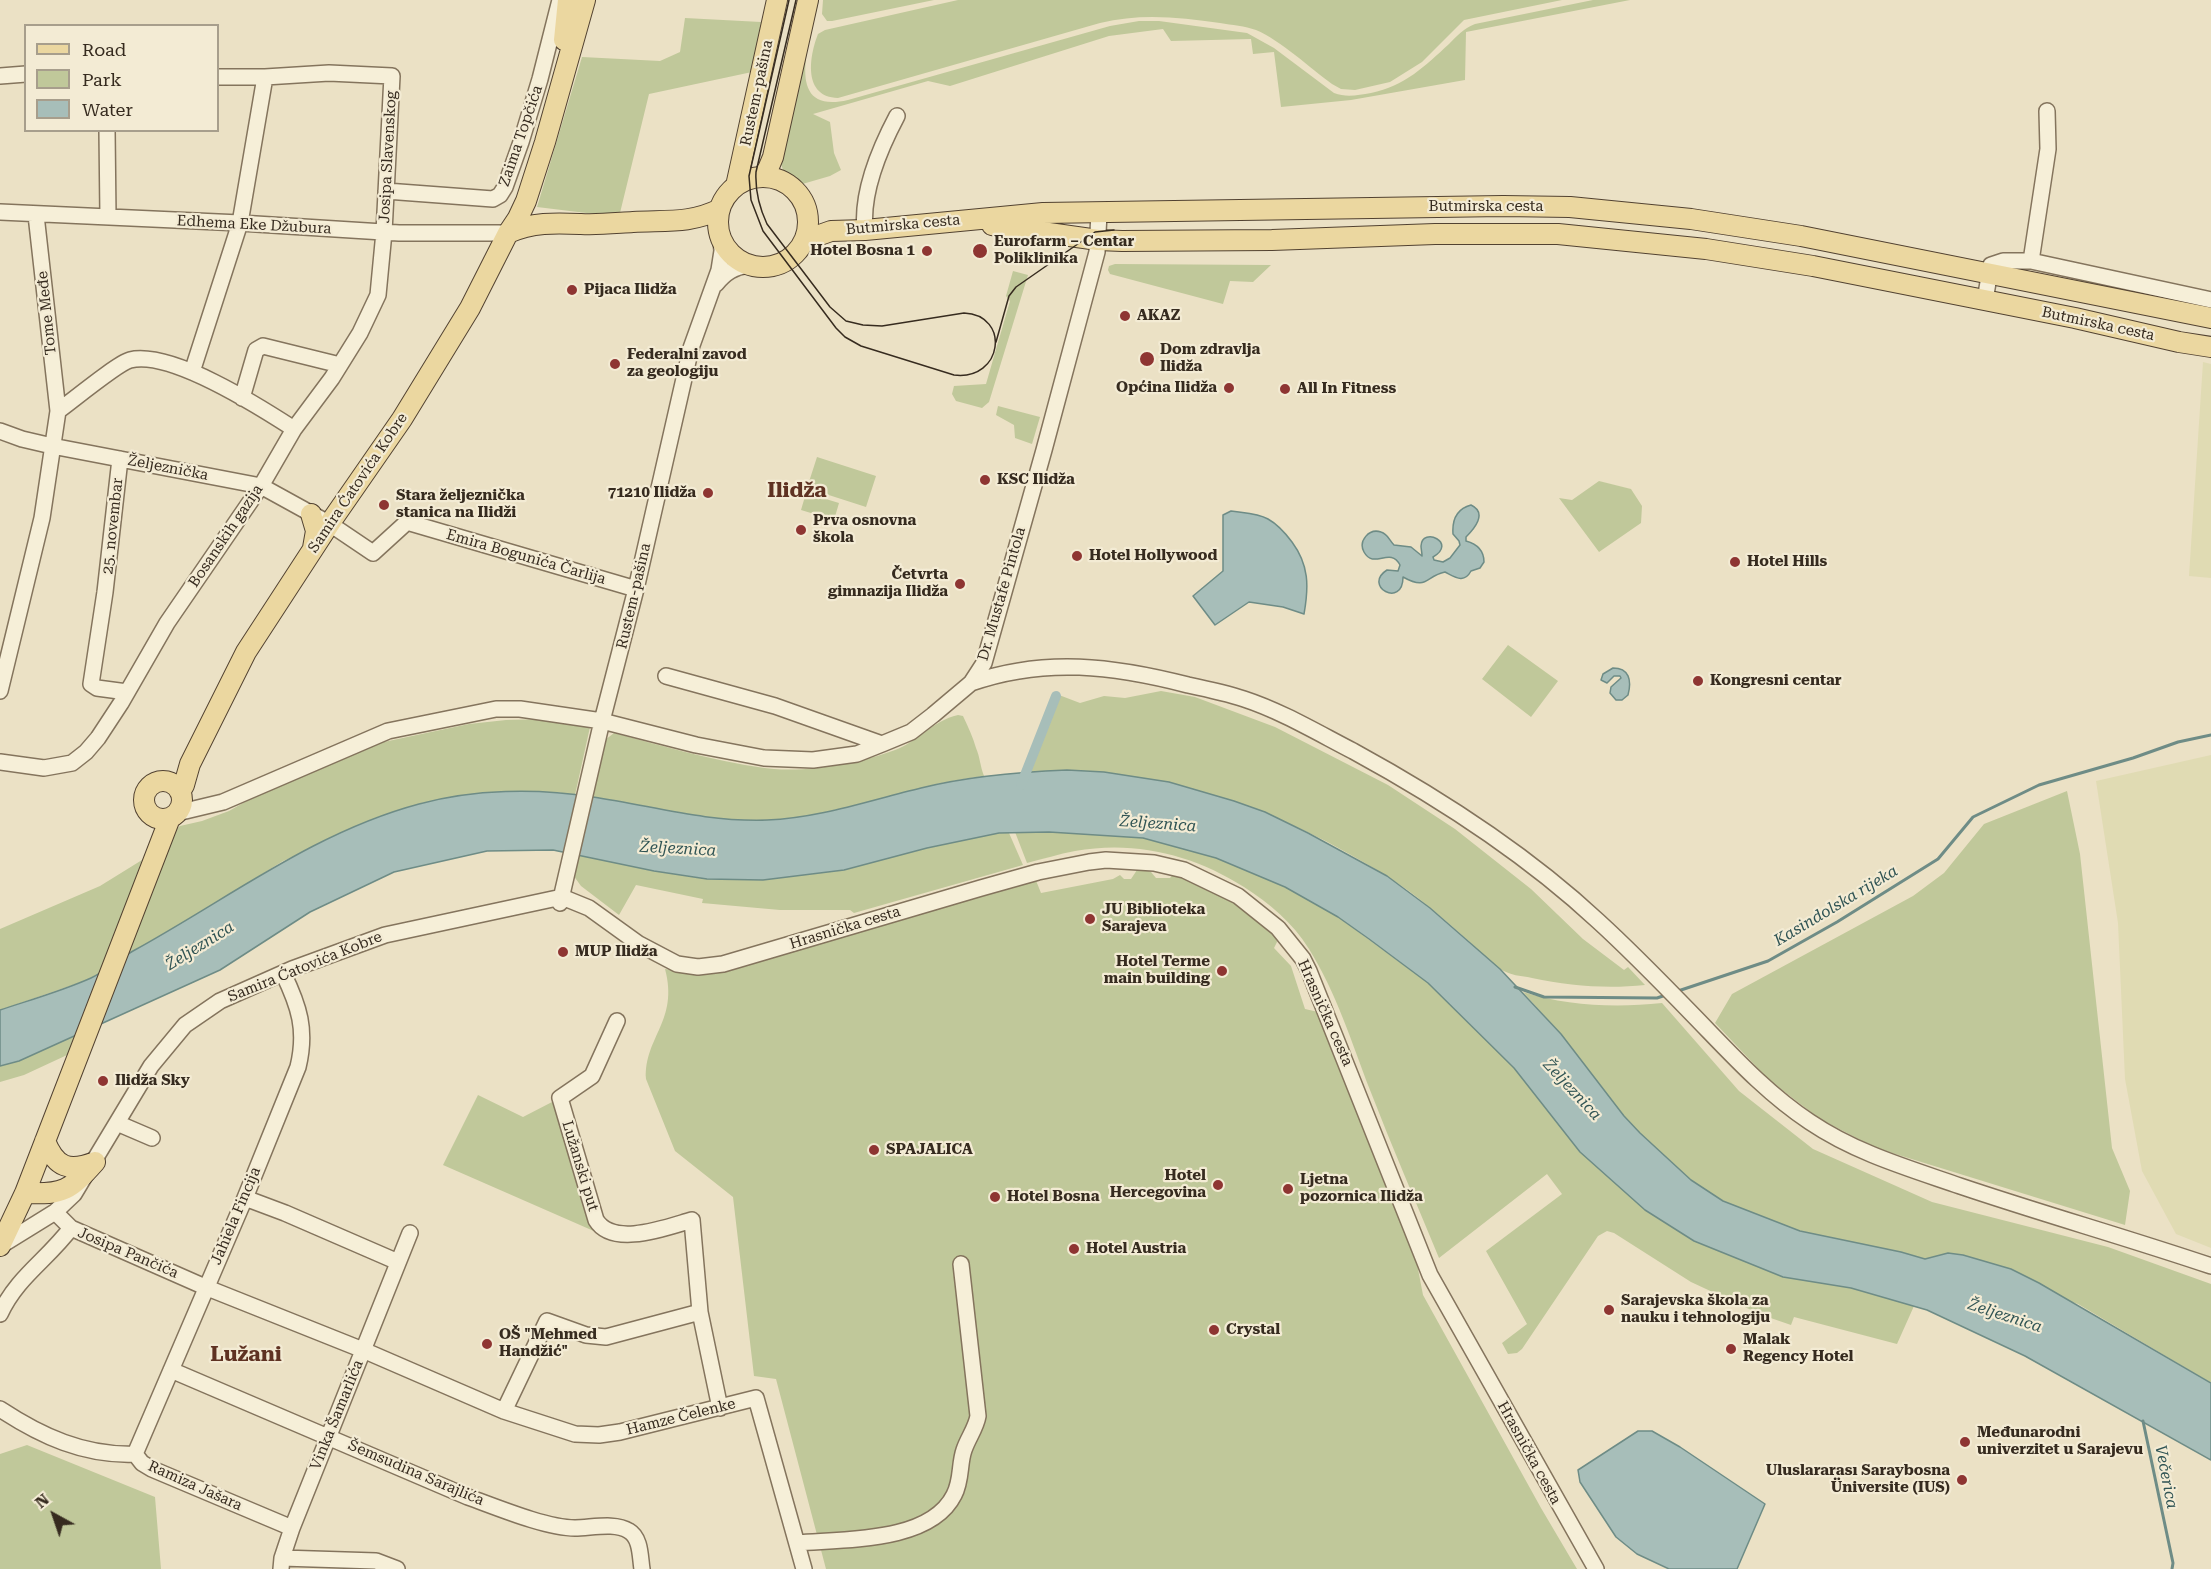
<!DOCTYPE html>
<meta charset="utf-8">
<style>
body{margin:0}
#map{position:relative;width:2211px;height:1569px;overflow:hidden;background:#ebe1c5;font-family:"Roboto Serif",serif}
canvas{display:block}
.legend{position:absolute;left:24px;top:24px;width:195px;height:108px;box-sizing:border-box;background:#f3ebd4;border:2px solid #a79e8c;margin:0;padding:8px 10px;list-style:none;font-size:18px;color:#362b1f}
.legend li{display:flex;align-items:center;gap:12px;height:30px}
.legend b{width:30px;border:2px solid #a79e8c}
.north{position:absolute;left:24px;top:1485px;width:60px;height:60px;-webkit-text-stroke:4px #f3ebd4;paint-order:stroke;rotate:320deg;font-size:16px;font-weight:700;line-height:24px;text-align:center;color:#362b1f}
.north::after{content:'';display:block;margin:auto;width:21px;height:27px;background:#362b1f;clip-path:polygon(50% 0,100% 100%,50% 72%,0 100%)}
</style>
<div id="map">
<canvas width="2211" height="1569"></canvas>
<ul class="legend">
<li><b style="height:8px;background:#ebd7a0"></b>Road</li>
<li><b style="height:16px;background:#c0c89a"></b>Park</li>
<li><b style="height:16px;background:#a7beb9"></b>Water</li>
</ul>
<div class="north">N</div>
</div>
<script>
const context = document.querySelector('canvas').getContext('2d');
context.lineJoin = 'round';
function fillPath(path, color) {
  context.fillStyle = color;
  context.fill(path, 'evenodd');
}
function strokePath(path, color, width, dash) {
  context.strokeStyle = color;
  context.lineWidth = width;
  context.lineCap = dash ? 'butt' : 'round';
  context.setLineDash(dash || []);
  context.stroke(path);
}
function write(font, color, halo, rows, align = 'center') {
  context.font = font + ' "Roboto Serif",serif';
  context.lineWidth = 4.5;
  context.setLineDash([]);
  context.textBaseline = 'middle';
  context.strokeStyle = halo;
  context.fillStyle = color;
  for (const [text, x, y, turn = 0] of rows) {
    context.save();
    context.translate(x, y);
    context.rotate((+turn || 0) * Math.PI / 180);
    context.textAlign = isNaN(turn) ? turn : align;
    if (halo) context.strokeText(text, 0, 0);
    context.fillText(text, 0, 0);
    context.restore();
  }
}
const farmland = new Path2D(`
 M2203,362L2211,364V578L2189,576Z
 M2211,755V1248L2176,1234L2142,1171L2125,1079L2118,923L2096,781Z`);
const green = new Path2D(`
 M815,0H819C812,35 780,116 848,100L1110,26L1139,21H1159L1247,33L1274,48L1334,93C1347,98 1358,95 1371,93C1405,86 1425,66 1449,44C1457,36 1464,28 1475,24L1593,0H1630L1466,32L1465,80L1351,100L1281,107L1274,52L1253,54L1251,39L1171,41L1163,29L1109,36L950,86L928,81L813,114L830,122L834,153L841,170L830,176L799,185L783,170L779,158Z
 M823,0H934L832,21H827L822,14Z
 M958,0H1562L1464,20L1422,62L1390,82L1355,90L1341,89L1332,84C1310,68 1280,40 1256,30C1245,26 1232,25 1220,23C1179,17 1140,13 1100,23L838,98C803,97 809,57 818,34L825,30Z
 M685,18L761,22L752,72L649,94L619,217L537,207L582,57L660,61L680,52Z
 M1115,264L1271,265L1253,282L1230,281L1223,304L1110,274L1108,270L1109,266Z
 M1013,271L1028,275L989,402L982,408L956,401L952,394L954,386L986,384L1010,301L1006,296Z
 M998,406L1040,417L1032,444L1015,438L1014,425L996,415Z
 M817,457L876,476L866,507L807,488Z
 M1599,481L1631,489L1642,506L1641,523L1599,552L1559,498L1572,500Z
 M806,493L839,503L834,520L801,510Z
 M1508,645L1558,681L1531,717L1482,679Z
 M1161,691L1195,697L1275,727L1388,785L1455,829L1531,889L1583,939L1624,970L1628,967L1645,985C1607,989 1570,986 1532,978C1524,976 1514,976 1506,972C1493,967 1481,952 1471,943C1444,919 1416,894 1385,875C1275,806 1159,766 1029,772L1059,695L1080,703L1104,696L1125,698Z
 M958,715L963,716C968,727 973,737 976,748C980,757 980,766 984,776C963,779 942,782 921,788C871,800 821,817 769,820C709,823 651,807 592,797L605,740L614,733C663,746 724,764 774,769C811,772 861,763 895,750C919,741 932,721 958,715Z
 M548,719L590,727L575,795L556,792L493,793L421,803L283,861L208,908L128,954L171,839L174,831L180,826L202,821L229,811L252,798L379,743L469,724L506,720Z
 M2067,791L2080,854L2112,1148L2130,1191L2125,1225L1876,1148L1820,1119L1769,1080L1715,1023L1732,994L1913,896L1944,873L1984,824Z
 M1015,832L1078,833L1143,838L1216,858L1285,887L1338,917L1428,983L1514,1068L1580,1152L1851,1288L1914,1306L1897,1344L1794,1317L1791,1325L1762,1315L1691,1282L1614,1233L1607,1231L1598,1236L1522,1349L1517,1353L1508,1354L1502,1343L1527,1324L1486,1251L1562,1194L1547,1174L1439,1258C1416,1202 1392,1147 1370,1090C1352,1043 1336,992 1309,949C1293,923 1269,903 1244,887C1194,855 1135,840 1075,851C1059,854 1043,859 1027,863Z
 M999,833H1009L1023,865L854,913L850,910H780L702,903L703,899L636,885L619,915L581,886L573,875L578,855L654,871L707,879L763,880L844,870L927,848Z
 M142,860L102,972L90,979L0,1010V929L100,886Z
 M1142,868L1151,872L1156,878H1170L1174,873L1211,888L1253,914L1276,937L1277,942L1274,948L1291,966L1305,1009L1318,1012L1413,1243L1423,1295L1541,1508L1577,1569H826L776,1379L754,1376L733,1197L675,1151L646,1079C644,1037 679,1021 665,969L695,973L735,969L1035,878L1041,893L1113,879L1120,875L1124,879H1131L1137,870Z
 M1523,992C1567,1006 1616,1008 1662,1003L1739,1091L1813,1149L1932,1202L2108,1247L2211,1284V1383L2078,1304L1936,1256L1925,1259L1901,1252L1800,1231L1723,1201L1691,1180L1640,1133L1624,1116L1561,1034Z
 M89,1028L80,1049L24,1075L0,1082V1066L19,1061Z
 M478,1095L523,1117L554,1101L596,1232L443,1165Z
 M27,1445L155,1497L161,1569H0V1454Z`);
const water = new Path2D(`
 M1471,505C1488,513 1474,529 1466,537V541C1477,544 1484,550 1484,562L1480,568L1471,571C1464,584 1455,577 1445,572C1425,576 1428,591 1403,577C1403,609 1362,586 1387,570L1398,571L1400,565C1390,546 1374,570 1364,552C1358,541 1369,528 1381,532C1388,534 1389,540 1394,545L1411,547L1422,556C1422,552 1421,549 1421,546C1422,526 1458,543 1433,557L1434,560L1443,562L1450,558L1460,545L1459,541L1453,534C1452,520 1456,509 1471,505Z
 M1231,511C1243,513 1257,513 1268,519C1277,524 1286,534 1292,542C1309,565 1309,586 1304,614L1283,607L1249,602L1215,625L1193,596L1223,571V515Z
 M1613,668C1629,668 1632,680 1628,695L1622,700H1616L1610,693L1611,687L1621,678L1620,676H1614L1607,683L1601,680L1603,674Z
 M1067,770L1104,772L1169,782L1234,801L1265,812L1308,833L1387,876L1430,908L1500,969L1561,1034L1624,1116L1640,1133L1691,1180L1723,1201L1800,1231L1901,1252L1925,1259L1948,1253L1963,1255L2011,1269L2039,1283L2211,1383V1460L2025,1356L1927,1310L1851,1288L1783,1277L1694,1241L1645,1210L1580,1152L1514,1068L1428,983L1369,939L1338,917L1285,887L1216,858L1143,838L1049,832L999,833L927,848L844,870L763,880L707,879L654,871L553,850L487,851L394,872L310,912L220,970L19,1061L0,1066V1010C30,1000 62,991 91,978C106,971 119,959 133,951C228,899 314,832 419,804C474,789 537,788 593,797C654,806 704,822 767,820C820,818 870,800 921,788C969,776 1018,772 1067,770Z
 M1638,1431H1652L1680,1447L1765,1504L1737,1569H1669L1637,1554L1616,1537L1580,1482L1578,1470Z`);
const stream = new Path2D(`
 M1515,987L1544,997L1657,998L1666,995
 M1678,991L1768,961L1837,922L1938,859L1973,817L2039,785L2133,758L2178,742L2211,735
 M2143,1421L2173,1563L2172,1569`);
const canal = new Path2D(`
 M1021,785L1056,696`);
const minor = new Path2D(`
 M0,76L26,74
 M107,130L108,217
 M386,191L493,199L500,195L505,187L521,142L540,79L560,0
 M0,212L240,223L399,233H508
 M865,230C861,192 879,150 897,116
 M2031,261L2048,149L2047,111
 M716,284C725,273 734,267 748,265
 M1985,300L1991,265L2003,261H2031L2211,300
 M192,372L240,223L265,77
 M242,398L256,350L263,346L340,365
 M58,411C72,401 118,363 130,360C171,350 260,407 294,429
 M0,431L22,439L52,446L261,486L330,524L373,553L407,522L636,589
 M120,459L105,592L91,684L97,688L127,692
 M666,676L775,706L882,744L911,732L933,715L971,683L984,663L1044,450L1097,252L1099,213
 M971,683C1045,657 1114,666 1188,685C1207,689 1226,693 1244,699C1281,711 1318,733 1353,751C1441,799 1525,853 1598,921C1632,952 1663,984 1694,1016C1731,1054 1766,1093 1810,1122C1856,1153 1908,1168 1960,1186C2043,1214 2128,1238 2211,1266
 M0,691L42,518L58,411L36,215
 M0,762L44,768L72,763L86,752L98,738L121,703L167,623L261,486L294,429L332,378L360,333L378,295L384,232L392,76L329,73L265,77H218
 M177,813L223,802L388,731L496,709H520L602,721L696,745L764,758L813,760L857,754L882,744
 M560,903L602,721L636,589L691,348L719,270L722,251L721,239
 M617,1021L592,1076L560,1098L596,1220C613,1248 667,1227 692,1220L700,1312L720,1408
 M117,1123L152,1138
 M245,1198L285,1213L398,1262
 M55,1212L71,1228L205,1287L363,1350L504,1411L575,1434L599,1435L620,1432L756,1398L804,1569
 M0,1246L55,1212L74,1194L151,1066L185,1025L220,1001L292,969L385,935L562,897L589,908L639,944L677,964L698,967L723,964L981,888L1038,872L1089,862L1106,860L1154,863L1184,870L1238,896L1278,928L1303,959L1309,971L1430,1275L1596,1569
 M0,1314C17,1277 47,1260 71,1228
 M171,1370L468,1497C496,1507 546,1528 575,1528C591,1528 615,1522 629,1531C641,1538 640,1557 642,1569
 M0,1409C41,1436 84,1456 135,1454
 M504,1411L547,1321L586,1335L606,1337L700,1312
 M135,1454L245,1198L298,1067C307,1030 299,1006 283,973
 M135,1454L142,1463L152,1469L292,1528
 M797,1543C843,1539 930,1543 954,1495C962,1480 959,1464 964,1450C968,1438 976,1428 978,1416L961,1264
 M282,1558L376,1561L397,1569
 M281,1569L282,1558L292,1528L410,1233`);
const major = new Path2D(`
 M564,40L568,0
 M718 222a45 45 0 1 1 90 0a45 45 0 1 1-90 0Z
 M762,177L768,169L773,157L808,0
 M736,186L777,0
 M992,225L1098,240L1122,241L1272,240L1435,234H1558L1706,249L1813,266L2075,318L2179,342L2211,347
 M508,233C533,222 555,223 581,224C598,225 616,223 633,222C665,220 690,224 720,209
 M803,243L817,236L831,231L865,230L1043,213L1503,206L1570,207L1691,219L1801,236L2211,318
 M311,514L316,531L313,548
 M144 800a19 19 0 1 1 38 0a19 19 0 1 1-38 0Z
 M180,792L184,785L190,764L246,652L332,520L402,419L470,308L508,233L518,218L526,201L545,142L585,0
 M45,1141C56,1168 69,1172 95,1162
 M25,1193C64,1195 70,1190 95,1162
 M0,1246L25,1193L170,818`);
const tram = new Path2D(`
 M789,0L749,176L751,200L763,231L836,328L845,337L861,346L954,375C1003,381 1011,315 964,313L882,326L863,325L846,321L830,307L767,224C759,207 755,191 756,172L796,0
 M996,342L1009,296L1016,287L1095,232L1114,230`);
const markers = [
 [927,251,6,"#8e3532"],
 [980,251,8,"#8e3532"],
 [572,290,6,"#8e3532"],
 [1125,316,6,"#8e3532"],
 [1147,359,8,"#8e3532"],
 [615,364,6,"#8e3532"],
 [1229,388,6,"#8e3532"],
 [1285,389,6,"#8e3532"],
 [985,480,6,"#8e3532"],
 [708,493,6,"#8e3532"],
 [384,505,6,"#8e3532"],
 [801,530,6,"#8e3532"],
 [1077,556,6,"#8e3532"],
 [1735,562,6,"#8e3532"],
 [960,584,6,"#8e3532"],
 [1698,681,6,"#8e3532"],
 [1090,919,6,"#8e3532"],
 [563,952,6,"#8e3532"],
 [1222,971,6,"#8e3532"],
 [103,1081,6,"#8e3532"],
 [874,1150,6,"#8e3532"],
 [1218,1185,6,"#8e3532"],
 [1288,1189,6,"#8e3532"],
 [995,1197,6,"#8e3532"],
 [1074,1249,6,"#8e3532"],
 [1609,1310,6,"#8e3532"],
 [1214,1330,6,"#8e3532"],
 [487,1344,6,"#8e3532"],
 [1731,1349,6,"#8e3532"],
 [1965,1442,6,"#8e3532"],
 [1962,1480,6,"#8e3532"]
];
const streetNames = [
 ["Rustem-pašina",757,93,-78],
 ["Zaima Topčića",521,136,-71],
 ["Josipa Slavenskog",388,157,-87],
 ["Butmirska cesta",1486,207],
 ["Edhema Eke Džubura",254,225,3],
 ["Butmirska cesta",903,225,-5],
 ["Tome Međe",47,313,-96],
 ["Butmirska cesta",2098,324,12],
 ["Željeznička",168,468,11],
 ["Samira Ćatovića Kobre",358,483,-56],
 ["25. novembar",113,526,-84],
 ["Bosanskih gazija",226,536,-56],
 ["Emira Bogunića Čarlija",526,557,16],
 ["Dr. Mustafe Pintola",1002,594,-74],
 ["Rustem-pašina",634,596,-77],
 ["Hrasnička cesta",845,928,-17],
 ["Samira Ćatovića Kobre",305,967,-22],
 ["Hrasnička cesta",1325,1013,66],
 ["Lužanski put",580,1166,73],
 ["Jahiela Fincija",236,1216,-67],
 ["Josipa Pančića",128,1253,23],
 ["Vinka Šamarlića",337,1415,-68],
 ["Hamze Čelenke",681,1417,-14],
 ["Hrasnička cesta",1529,1453,61],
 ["Šemsudina Sarajlića",416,1473,23],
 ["Ramiza Jašara",195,1486,24]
];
const poiNames = [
 ["Eurofarm – Centar",994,242],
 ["Poliklinika",994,259],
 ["Hotel Bosna 1",915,251,"right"],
 ["Pijaca Ilidža",584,290],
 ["AKAZ",1137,316],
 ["Dom zdravlja",1160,350],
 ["Ilidža",1160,367],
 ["Federalni zavod",627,355],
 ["za geologiju",627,372],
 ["Općina Ilidža",1217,388,"right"],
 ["All In Fitness",1297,389],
 ["KSC Ilidža",997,480],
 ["71210 Ilidža",696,493,"right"],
 ["Stara željeznička",396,496],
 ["stanica na Ilidži",396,513],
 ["Prva osnovna",813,521],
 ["škola",813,538],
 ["Hotel Hollywood",1089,556],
 ["Hotel Hills",1747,562],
 ["Četvrta",948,575,"right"],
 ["gimnazija Ilidža",948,592,"right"],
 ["Kongresni centar",1710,681],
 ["JU Biblioteka",1102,910],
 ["Sarajeva",1102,927],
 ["MUP Ilidža",575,952],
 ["Hotel Terme",1210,962,"right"],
 ["main building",1210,979,"right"],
 ["Ilidža Sky",115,1081],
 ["SPAJALICA",886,1150],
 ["Hotel",1206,1176,"right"],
 ["Hercegovina",1206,1193,"right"],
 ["Ljetna",1300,1180],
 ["pozornica Ilidža",1300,1197],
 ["Hotel Bosna",1007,1197],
 ["Hotel Austria",1086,1249],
 ["Sarajevska škola za",1621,1301],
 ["nauku i tehnologiju",1621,1318],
 ["Crystal",1226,1330],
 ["OŠ \"Mehmed",499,1335],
 ["Handžić\"",499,1352],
 ["Malak",1743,1340],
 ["Regency Hotel",1743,1357],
 ["Međunarodni",1977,1433],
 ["univerzitet u Sarajevu",1977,1450],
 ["Uluslararası Saraybosna",1950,1471,"right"],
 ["Üniversite (IUS)",1950,1488,"right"]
];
const waterNames = [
 ["Željeznica",1158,824,4],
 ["Željeznica",678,849,3],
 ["Kasindolska rijeka",1836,906,-31],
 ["Željeznica",200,946,-32],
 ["Željeznica",1572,1090,47],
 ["Željeznica",2005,1316,18],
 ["Večerica",2166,1477,79]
];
const districtNames = [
 ["Ilidža",797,491],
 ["Lužani",246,1355]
];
fillPath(farmland, '#e0dbb3');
fillPath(green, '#c0c89a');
fillPath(water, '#a7beb9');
strokePath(water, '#6e8c86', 1.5);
strokePath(stream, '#6e8c86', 3);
strokePath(canal, '#a7beb9', 10);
strokePath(minor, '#84745d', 18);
strokePath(major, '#524231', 22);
strokePath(minor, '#f6efd8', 15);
strokePath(major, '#ebd7a0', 20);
strokePath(tram, '#362b1f', 1.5);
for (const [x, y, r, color] of markers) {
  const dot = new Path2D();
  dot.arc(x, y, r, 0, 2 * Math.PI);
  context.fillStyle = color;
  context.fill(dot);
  strokePath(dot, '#f3ebd4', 2);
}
write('15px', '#362b1f', '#f3ebd4', streetNames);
write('bold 15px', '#362b1f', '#f3ebd4', poiNames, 'left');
write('italic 16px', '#305454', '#f3ebd4', waterNames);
write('bold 21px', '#5f3222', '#f3ebd4', districtNames);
</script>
